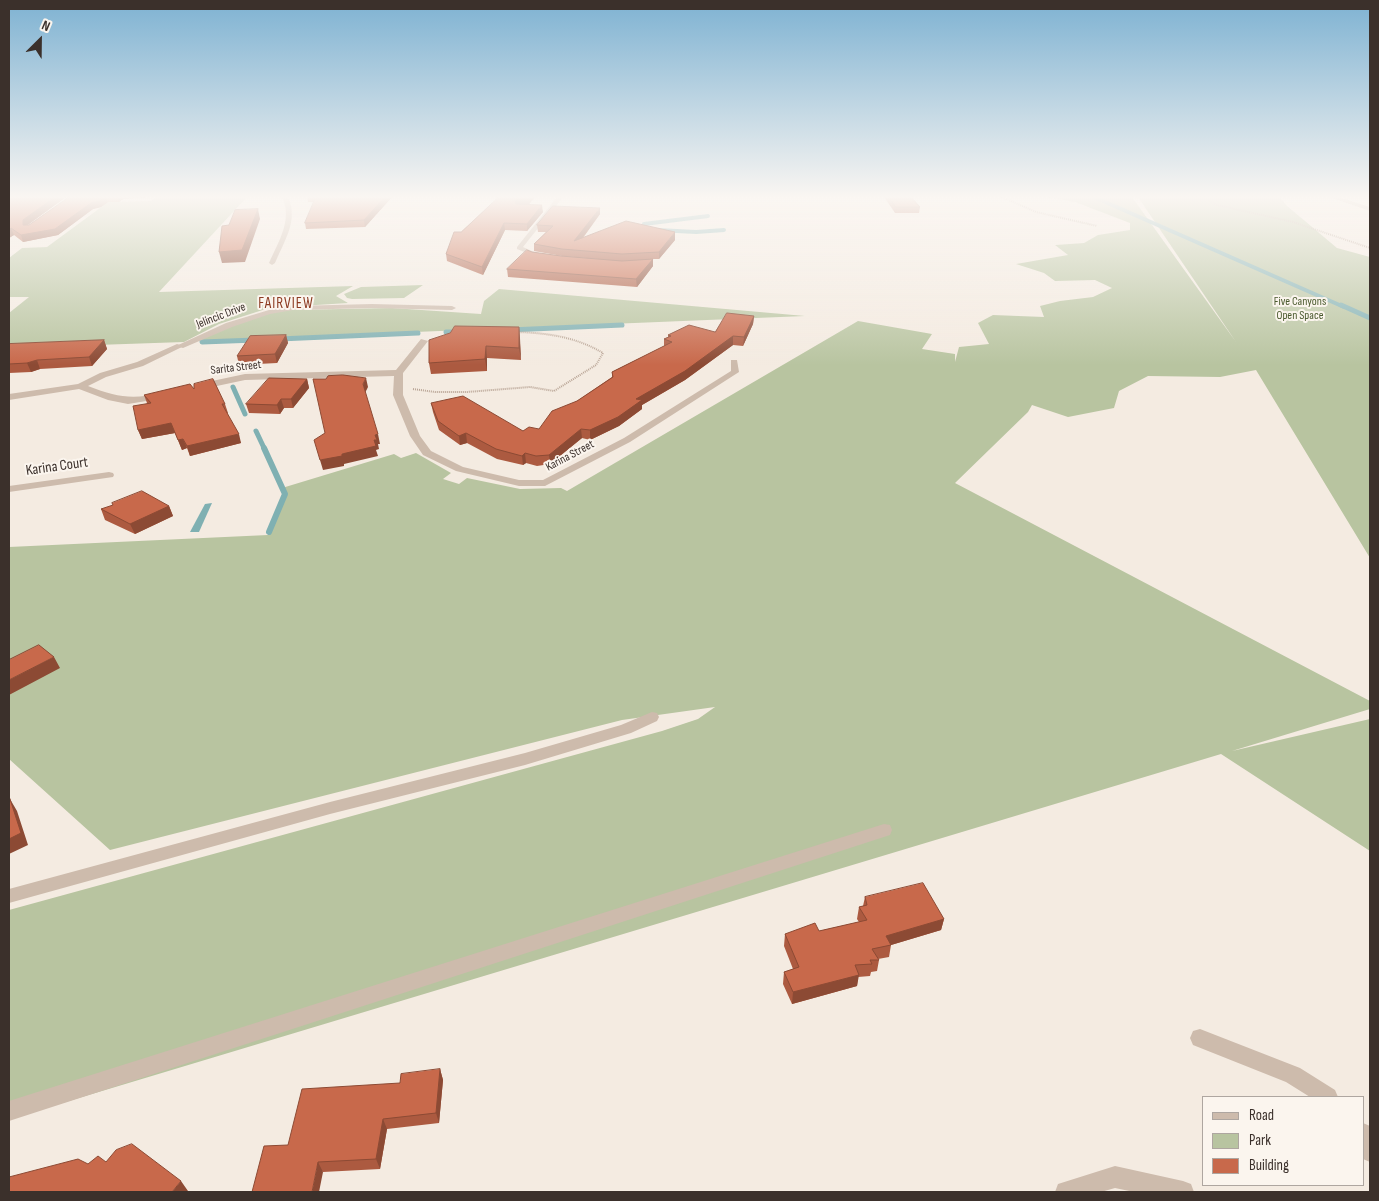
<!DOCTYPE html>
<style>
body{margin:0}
#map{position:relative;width:1379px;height:1201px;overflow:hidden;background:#f4ebe1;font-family:"Sofia Sans Condensed",sans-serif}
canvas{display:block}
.frame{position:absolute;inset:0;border:10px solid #3b302b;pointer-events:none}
.legend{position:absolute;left:1202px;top:1096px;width:162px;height:90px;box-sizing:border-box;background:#fbf5ee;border:1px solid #aea6a0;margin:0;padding:6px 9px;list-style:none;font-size:15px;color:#3b302b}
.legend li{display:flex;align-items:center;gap:10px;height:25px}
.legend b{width:25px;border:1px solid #aea6a0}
.north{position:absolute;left:15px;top:15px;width:50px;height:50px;-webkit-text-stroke:4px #fbf5ee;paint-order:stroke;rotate:23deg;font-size:14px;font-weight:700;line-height:20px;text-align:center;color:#3b302b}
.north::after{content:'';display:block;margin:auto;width:18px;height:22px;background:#3b302b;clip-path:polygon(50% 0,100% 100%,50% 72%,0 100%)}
</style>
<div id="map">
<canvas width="1379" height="1201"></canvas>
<div class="frame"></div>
<ul class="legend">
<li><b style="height:6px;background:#cdbbac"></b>Road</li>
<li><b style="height:14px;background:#b8c4a0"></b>Park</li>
<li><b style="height:14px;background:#c8694b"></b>Building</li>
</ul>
<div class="north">N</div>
</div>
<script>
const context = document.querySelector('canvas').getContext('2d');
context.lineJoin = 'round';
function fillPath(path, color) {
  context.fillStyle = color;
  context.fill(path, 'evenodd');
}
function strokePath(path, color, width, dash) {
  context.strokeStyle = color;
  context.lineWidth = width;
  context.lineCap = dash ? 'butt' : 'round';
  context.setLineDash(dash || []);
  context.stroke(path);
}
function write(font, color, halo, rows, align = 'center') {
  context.font = font + ' "Sofia Sans Condensed",sans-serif';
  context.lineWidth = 4;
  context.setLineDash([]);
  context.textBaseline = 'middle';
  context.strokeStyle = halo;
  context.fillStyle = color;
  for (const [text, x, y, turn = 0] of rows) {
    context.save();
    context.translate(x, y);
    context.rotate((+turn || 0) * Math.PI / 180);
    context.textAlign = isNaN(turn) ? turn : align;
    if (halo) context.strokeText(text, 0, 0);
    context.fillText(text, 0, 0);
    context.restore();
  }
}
const green = new Path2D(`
 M156,197H247L159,292L353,286L336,296L348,303L269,308L219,324L184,342L9,348V313L29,297H9V258L22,248L47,247L108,202L151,201Z
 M1047,197H1132L1236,342L1138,197H1280L1286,205L1337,248L1370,257V558L1256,370L1220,377L1148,376L1119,391L1114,408L1068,417L1032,405L1028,412L955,483L1370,701V709L1232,751L1370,719V851L1221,754L9,1119V910L662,731L698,719L715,707L622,720L110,850L9,759V547L268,535L285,494L282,488L394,454L401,458L416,453L451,473L443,479L459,484L467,478L520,489L561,488L567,491L858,321L932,334L922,349L955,354V362L959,347L989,344L978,323L993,315L1044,317L1040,306L1060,301L1093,297L1112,288L1095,280L1055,281L1044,273L1016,264L1068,255L1055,245L1084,243L1098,235L1130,230V223L1075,202Z
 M423,285L404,298L352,299L347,298L344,294L361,287Z
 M499,289L805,316L196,341L238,323L269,313L290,310L392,308L481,314L484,301Z`);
const water = new Path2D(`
 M212,503L199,532H190L205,504Z`);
const streamFar2 = new Path2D(`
 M1094,197L1344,307
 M644,226V224L708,216
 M658,230L696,232L724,230`);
const streamFar1 = new Path2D(`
 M1341,305L1370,318
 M510,330L622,325
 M446,332H459
 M279,339L418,333
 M202,342L256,340
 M233,387L245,414
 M256,431L265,450`);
const stream = new Path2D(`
 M264,448L285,494L269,532`);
const path = new Path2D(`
 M1002,197L1036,212L1097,226
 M1202,197L1217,205L1293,222L1370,248
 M413,389L435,392H467L530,387L554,391L596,365L603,353C576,337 548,333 517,332`);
const service = new Path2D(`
 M282,197H288C299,220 284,241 275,263L272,265L269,263C278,242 293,220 282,197Z
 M372,304L452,306L456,308L452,310L372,308L293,310L270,314L232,327L183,348L176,346L226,323L269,310L293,306Z
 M652,712L657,713L659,717L657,721L631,733L525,765L330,814L9,903V889L330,802L525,753L621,725Z
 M884,824L890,825L892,830L890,835L9,1121V1101Z
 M1200,1029L1300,1068L1335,1090L1338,1097H1310L1286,1082L1193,1045L1190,1038L1193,1031Z
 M1363,1123L1370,1126V1162L1363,1159Z`);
const minor = new Path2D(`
 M557,197H563L523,247L543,256V258H539L517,249V247Z
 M1329,197H1338L1370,207V211Z
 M421,339L428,341L403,373V395L420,436L431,451L463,467L519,480H543L624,438L731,371V360H737L739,372L630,442L545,486H519L456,471L423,455L410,436L393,395L394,376L245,380L198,390L194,387L198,384L245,374L396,370Z
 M177,344L184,346L143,366L106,377L88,386C117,397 131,400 162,393L165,394V398L128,404L108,400L79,389L9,400V394L78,384L100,373L137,362Z
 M109,472L113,473L114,475L113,477L9,492V486Z
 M1115,1166L1183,1181L1191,1184L1194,1192H1134L1115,1188L1101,1192H1055L1058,1184Z`);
const wall = new Path2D(`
 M9,197H66L28,225H29L70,197H146L123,199L119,202H108L101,207L93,209L58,235L23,242L14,235L9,238Z
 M307,197H392L365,227L306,229L305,223L314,202H308Z
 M499,197H535L529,204L543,212L527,231L505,230L483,275L447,261L446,254L461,232Z
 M884,197H911L920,207L919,213H895Z
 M600,214L583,238L675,240L659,259H653V266L637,287L508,277L507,269L532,252L561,256L622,261L562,256L534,251V244L546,232H538L537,225Z
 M754,316L753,324L743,346L733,345L685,380L642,405V409L619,426L590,440L582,438L550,464L537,466L526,463L523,465L497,459L467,443L460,445L439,430L433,412L431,403L523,431L539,429L577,401L612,377V372L664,346V339L668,337V335L715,332Z
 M519,327L521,360L487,358V371L431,374L429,363Z
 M286,335L288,343L277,363L239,365L237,356Z
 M104,340L107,349L92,366L40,369L31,372L9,373V344Z
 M307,379L309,388L293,408H284L280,414L249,413L246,404Z
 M194,389L225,404L228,413H227L241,443L190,456L187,448L182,450L175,433L142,439L138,430L147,403L144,395Z
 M169,506L173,516L135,534L105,520L101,509Z
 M865,897L944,919L941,930L891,945L889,957L878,959L879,960L877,971L871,972L870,976L858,977L857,986L792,1004L783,984L784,972L793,969L784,946L785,934L819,931L859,922L857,919L859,907L863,906Z
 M440,1069L443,1080L439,1123L387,1129L380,1169L323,1172L288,1145L400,1083Z`);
const shadedWall = new Path2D(`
 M55,197H66L26,226L23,225V220Z
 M104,197H106L108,202L101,207L93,209L58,235L23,242L21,235Z
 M117,197H146L123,199L119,202Z
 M385,197H392L365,227L364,220Z
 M529,197H535L529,204L516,207L515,200Z
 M542,205L543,212L527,231V224Z
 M600,208V214L575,248L574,241Z
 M258,209L260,219L245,262L222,263L219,252Z
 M504,223L505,230L483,275L482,267Z
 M11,228L14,235L9,238V230Z
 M675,232V240L659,259V252Z
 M653,259V266L637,287L636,279Z
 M754,316L753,324L743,346L744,337Z
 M519,327L520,338L521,360L519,348Z
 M286,335L288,343L277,363L275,354Z
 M733,336V345L685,380L642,405V409L619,426L590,440V430L636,399Z
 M104,340L107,349L92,366L89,357Z
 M486,346L487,358V371L485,359Z
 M37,360L40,369L31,372L27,363Z
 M366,378L368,387L365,393L363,384Z
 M307,379L309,388L293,408L291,399Z
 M281,399L284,408L280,414L277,405Z
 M171,423L175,433L142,439L138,430Z
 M581,429L582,438L550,464L549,455Z
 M466,433L467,443L460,445L459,436Z
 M239,434L241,443L190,456L187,446Z
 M378,434L380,444H378L379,449L376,450L378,456L344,464V466L323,470L320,460L342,454L374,440L375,435Z
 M183,439L187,448L182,450L178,440Z
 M525,453L526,463L523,465L522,456Z
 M169,506L173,516L135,534L130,524Z
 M54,657L60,668L9,695V680Z
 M10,799L17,811L28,845L9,854Z
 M944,919L941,930L891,945L886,936Z
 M859,975L857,986L792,1004L793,992Z
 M440,1069L443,1080L439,1123L436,1113Z
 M383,1119L387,1129L380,1169L376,1159Z
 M318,1162L323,1172L319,1192H312Z
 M181,1181L188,1191L187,1192H172Z`);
const building = new Path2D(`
 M9,197H55L23,220V225H29L69,197H104L99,201L91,203L55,229L21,235L11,228L9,230Z
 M316,197H385L364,220L305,223Z
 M499,197H529L515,200L516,204L542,205L527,224L504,223L482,267L446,254L454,232H461Z
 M889,197H911L920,207H896Z
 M553,206L600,208L574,241L626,221L675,232L659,252L622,254L562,249L534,244L553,226L537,225Z
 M258,209L242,250L219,252L222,226L229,225L235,210Z
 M527,250L532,252L561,256L622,261L653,259L636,279L507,269Z
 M727,313L754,316L744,337L733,336L685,371L636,399L642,400L618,417L590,430L581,429L549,455L536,456L525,453L522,456L496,449L466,433L459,436L438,421L431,403L463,396L523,431L529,427L539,429L552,411L577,401L613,377L612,372L672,342L664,339L671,336L668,335L689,325L715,332Z
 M455,326L519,327V348L486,346L485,359L429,363V340L450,333Z
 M286,335L275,354L237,356L250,336Z
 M104,340L89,357L37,360L27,363L9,364V344Z
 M343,375L366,378L363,384L378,434L375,435L377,440H374L376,446L342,454V456L320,460L314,440L325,433L313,379H326L328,376Z
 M269,378L307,379L291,399H281L277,405L246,404Z
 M213,379L225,404H222L239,434L187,446L183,439L178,440L171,423L138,430L133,406L151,403L144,395L190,384L194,389V384Z
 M142,491L169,506L130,524L101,509L113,505L112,503Z
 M39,645L54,657L9,680V660Z
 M10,799L21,833L9,839V800Z
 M923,883L944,919L886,936L891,945L872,949L879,960H870L872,964L855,965L859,975L793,992L784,972L799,967L785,934L815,923L819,931L867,920L859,907L867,905L865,897Z
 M440,1069L436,1113L383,1119L376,1159L318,1162L312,1192H252L264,1146L288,1145L302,1089L400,1083L401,1074Z
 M132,1144L181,1181L172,1192H9V1177L78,1159L88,1164L98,1156L106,1162L116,1150Z`);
const farParknames = [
 ["Five Canyons",1300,302],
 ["Open Space",1300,316]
];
const farStreetnames = [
 ["Jelincic Drive",221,316,-21],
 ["Sarita Street",236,368,-7],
 ["Karina Street",570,456,-28]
];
const farQuarternames = [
 ["FAIRVIEW",286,304]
];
const streetNames = [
 ["Karina Court",57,467,-8]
];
fillPath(green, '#b8c4a0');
fillPath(water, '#7fb0b2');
strokePath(streamFar2, '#7fb0b2', 4);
strokePath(streamFar1, '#7fb0b2', 5);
strokePath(stream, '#7fb0b2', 6);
strokePath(path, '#b9a596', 2, [1, 1]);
fillPath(service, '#cdbbac');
fillPath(minor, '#cdbbac');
fillPath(wall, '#ac5a40');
fillPath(shadedWall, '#8c4a34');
fillPath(building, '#c8694b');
strokePath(building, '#8c4a34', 1);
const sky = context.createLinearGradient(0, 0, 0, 365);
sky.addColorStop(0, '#7eb2d2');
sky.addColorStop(0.54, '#faf6f2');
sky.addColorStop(1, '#faf6f200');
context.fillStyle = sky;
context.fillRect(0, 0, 1379, 365);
write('12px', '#4a5a2e', '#fbf5ee', farParknames);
write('12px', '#3b302b', '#fbf5ee', farStreetnames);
context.letterSpacing = '1px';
write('15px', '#8c3b22', '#fbf5ee', farQuarternames);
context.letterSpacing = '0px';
write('15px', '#3b302b', '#fbf5ee', streetNames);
</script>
